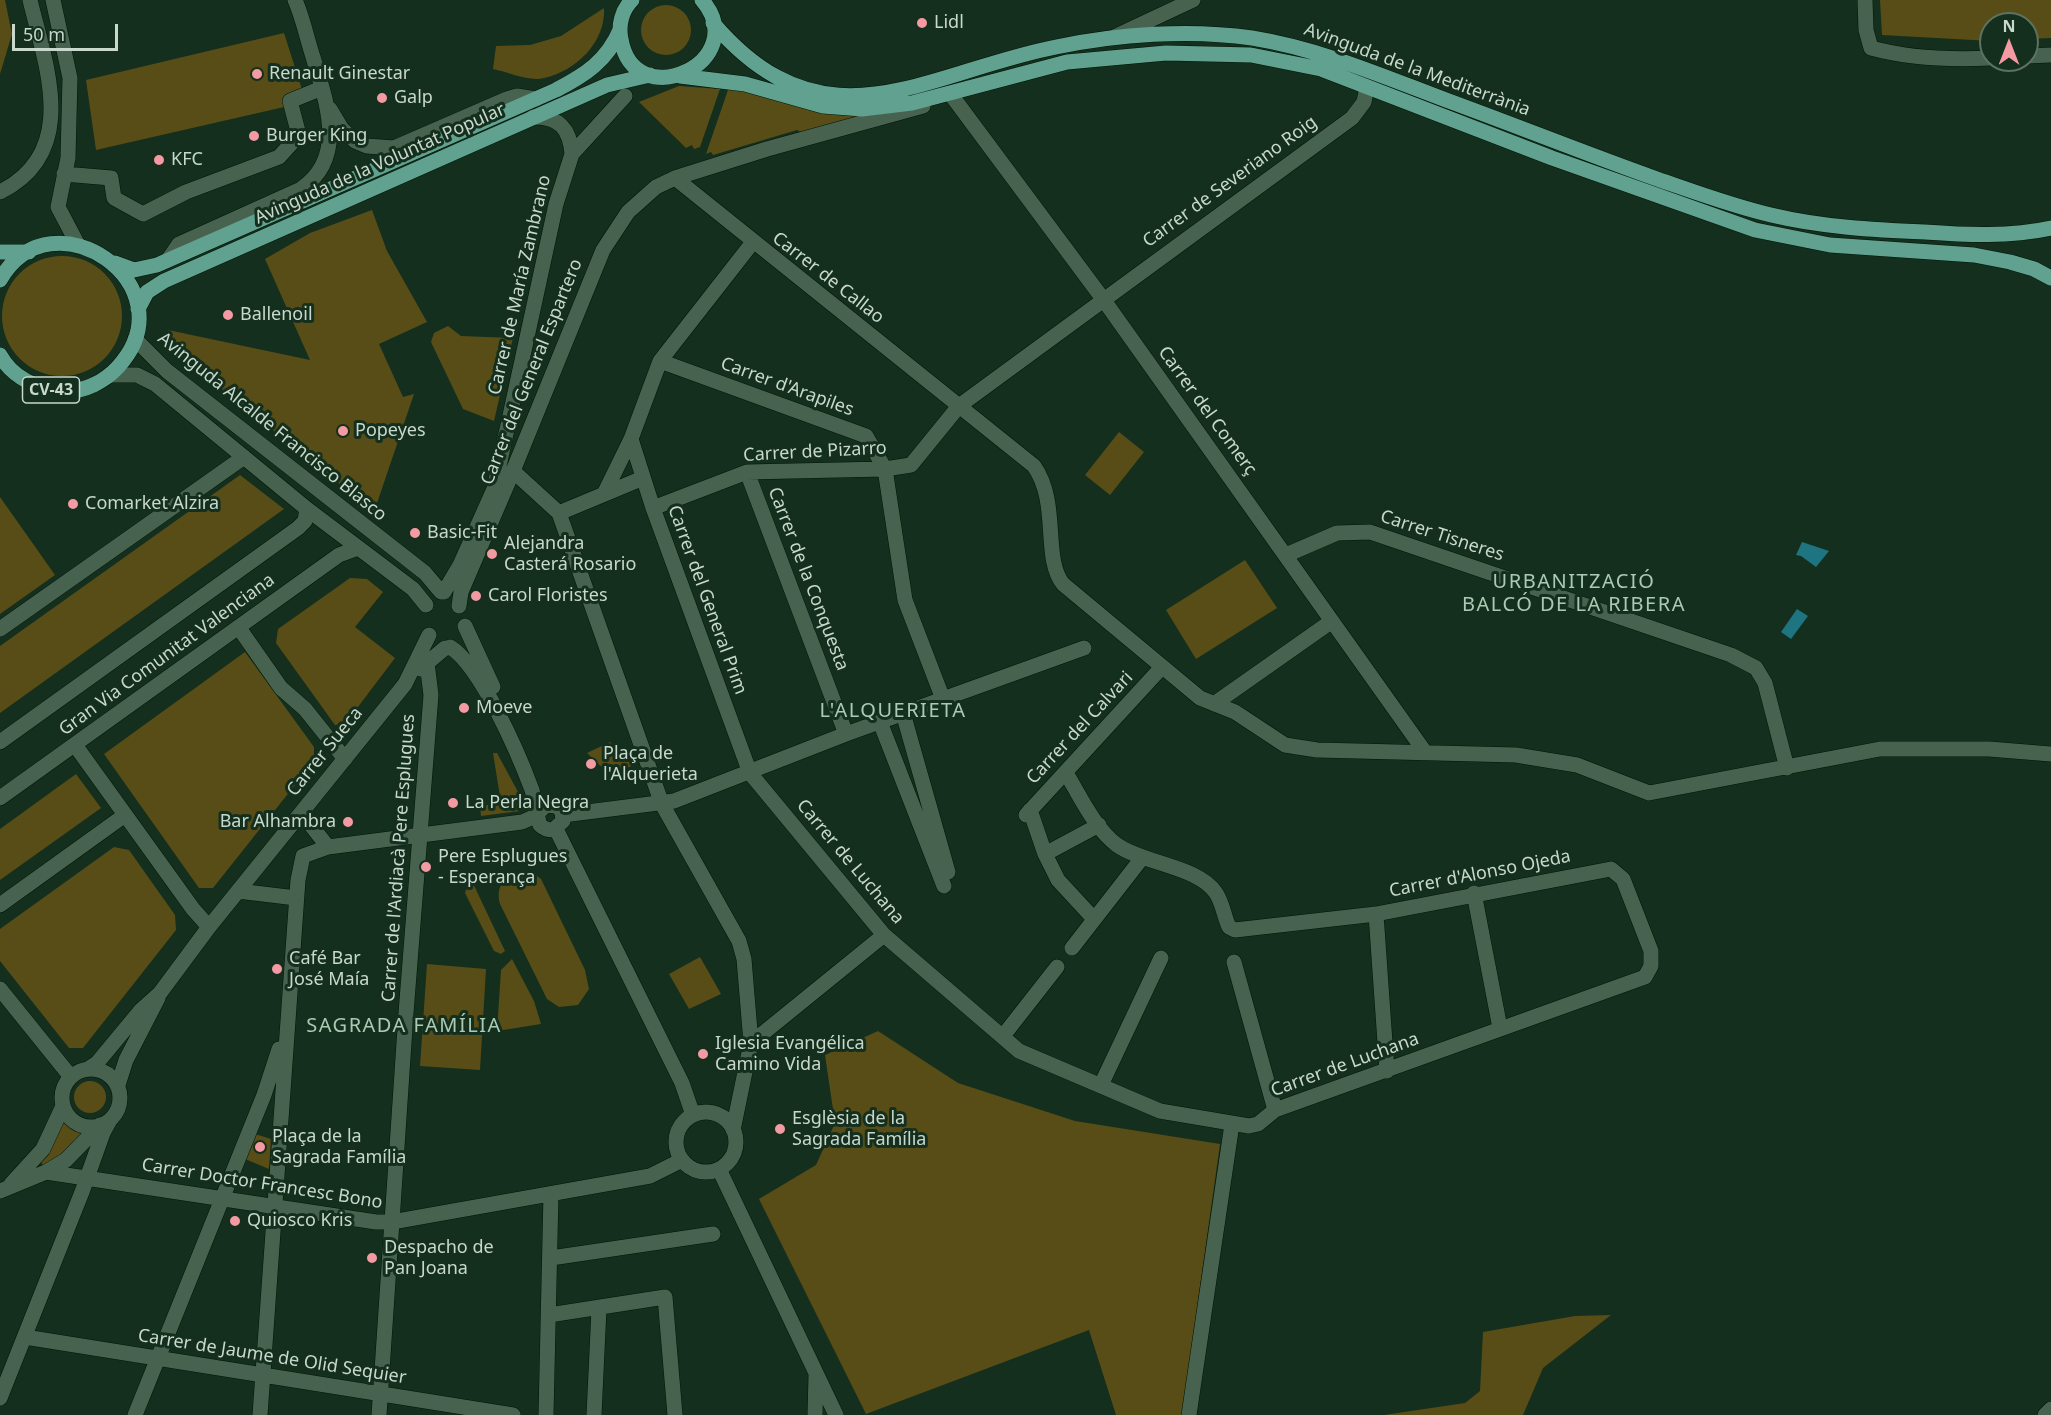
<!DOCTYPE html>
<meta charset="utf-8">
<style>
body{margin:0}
#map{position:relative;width:2051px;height:1415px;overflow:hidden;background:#142f1d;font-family:"Noto Sans",sans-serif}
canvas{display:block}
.north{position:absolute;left:1979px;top:12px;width:60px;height:60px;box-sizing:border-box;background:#142f1d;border:2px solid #5c7363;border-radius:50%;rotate:0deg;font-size:16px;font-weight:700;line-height:24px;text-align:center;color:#c8d8cc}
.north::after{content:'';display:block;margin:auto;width:21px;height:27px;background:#f49aa2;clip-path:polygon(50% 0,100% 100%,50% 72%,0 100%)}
.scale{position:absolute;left:12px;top:24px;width:106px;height:27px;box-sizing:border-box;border:3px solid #c8d8cc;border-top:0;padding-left:8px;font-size:18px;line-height:21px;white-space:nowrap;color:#c8d8cc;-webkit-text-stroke:4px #142f1d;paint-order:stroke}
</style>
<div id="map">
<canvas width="2051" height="1415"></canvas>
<div class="north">N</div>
<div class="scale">50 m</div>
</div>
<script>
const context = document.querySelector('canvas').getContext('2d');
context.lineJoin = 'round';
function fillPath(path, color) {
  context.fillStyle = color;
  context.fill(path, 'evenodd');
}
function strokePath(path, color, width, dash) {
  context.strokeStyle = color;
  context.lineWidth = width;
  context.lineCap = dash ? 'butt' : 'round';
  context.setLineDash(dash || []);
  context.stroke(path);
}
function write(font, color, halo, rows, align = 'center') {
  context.font = font + ' "Noto Sans",sans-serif';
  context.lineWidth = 6;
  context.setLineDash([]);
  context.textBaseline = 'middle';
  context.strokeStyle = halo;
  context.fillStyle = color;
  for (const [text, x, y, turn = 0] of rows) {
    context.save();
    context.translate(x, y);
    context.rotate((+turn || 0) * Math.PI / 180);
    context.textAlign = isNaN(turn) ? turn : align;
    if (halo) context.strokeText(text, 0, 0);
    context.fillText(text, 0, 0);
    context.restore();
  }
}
const green = new Path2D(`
 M0,0H5L12,34L0,74Z
 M1880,0H2051V38L2027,39V24H1991V41L1882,35Z
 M641 30a25 25 0 1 1 50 0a25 25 0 1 1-50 0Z
 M604,8C606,42 576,71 544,78C530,82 508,72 493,69L496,46L530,45L561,36Z
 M284,33L306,102L96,150L86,80Z
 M679,86L720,89L700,147L694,149L692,145L686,148L639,102Z
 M729,87L863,115L804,134L797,130L713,155L711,152L706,154Z
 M372,210L387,251L427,322L379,344L403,397L414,394L374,512L176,352L168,330L310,360L265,259L310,233Z
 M2 316a60 60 0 1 1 120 0a60 60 0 1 1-120 0Z
 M448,326L461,336L513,338L494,421L463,409L431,342L434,333Z
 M1119,432L1144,452L1110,495L1085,475Z
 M240,475L284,509L0,713V646Z
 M0,497L55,575L0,614Z
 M1245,560L1277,608L1196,659L1166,610Z
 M350,578L367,579L383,592L355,627L395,658L345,724L335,725L276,643L278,629Z
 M245,652L314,747V761L213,888H199L104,754Z
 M610,742L633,765L612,777L587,753Z
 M493,753H497L524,803L520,811L481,816L480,806L501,803Z
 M76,774L101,808L0,880V829Z
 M114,847L129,850L175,915L176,930L83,1048H69L0,961V929Z
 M522,871L533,873L541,879L585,970L589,989L578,1005L559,1007L547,999L500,904C495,886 505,875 522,871Z
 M470,877L505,951L501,954L494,951L465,893Z
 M700,957L721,994L689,1009L669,974Z
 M512,959L534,1001L541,1024L497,1031L501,970Z
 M427,964L486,969L480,1070L420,1066Z
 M878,1031L958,1083L1075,1121L1220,1144L1182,1415H1116L1089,1330L866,1414L759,1199L816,1165L835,1123L825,1055Z
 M74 1097a16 16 0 1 1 32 0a16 16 0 1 1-32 0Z
 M63,1120L83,1134L68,1150L43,1167L41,1161Z
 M255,1134L271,1139L269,1169L245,1159Z
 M1611,1315L1543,1368L1523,1415H1384L1465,1403L1480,1391L1483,1332L1575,1316Z`);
const water = new Path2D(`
 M1802,542L1829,551L1816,567L1801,556L1796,555Z
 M1797,609L1808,616L1791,639L1781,632Z`);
const minor = new Path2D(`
 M53,0L70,78L68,158L58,207L78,245
 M1865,0L1866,30L1871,48C1908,58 1953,60 1991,58
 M1114,37L1193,0
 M2027,56L2051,55
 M952,96L1103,299L1425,752
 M330,109L342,129L355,141L367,146L394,148L507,99L517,96L536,99
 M533,117C559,116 570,129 572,154
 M64,174L111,178L114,198L143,214L186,192L279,157L299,135L290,101L322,88
 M675,178L1034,466C1060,503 1042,557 1063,584L1200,698L1235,712L1285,745L1317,750L1516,755L1577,765L1649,793L1880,749H1989L2051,754
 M0,192C80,152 46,67 30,0
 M168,260L179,244L301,189C348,157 326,101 313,57C307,39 303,18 295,0
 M135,339L167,371L425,573L441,592
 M660,361L866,436L885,469L905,600L943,699
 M111,375H137L155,384L307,509L413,589L426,605
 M631,439L653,508L750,773L884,935L1019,1051L1160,1111L1249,1126L1258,1124L1275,1110L1645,977L1651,966V951L1623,879L1611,869L1376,914L1235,930L1229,927C1224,916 1223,904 1216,893C1198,866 1144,864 1117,845C1095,829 1080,796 1066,773
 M513,471L559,513L662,804L739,941L744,959L751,1043L733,1130
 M747,472L846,734
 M604,494L631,439L660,361L753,242
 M653,508L747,472L885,469L911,465L959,406L1352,118L1364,102L1367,87
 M559,513L643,478
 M1286,555L1337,533L1370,532L1731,655L1756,668L1765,683L1787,768
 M444,592L460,565L494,489L556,204L572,154L625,96
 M459,606L461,592L513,471L603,250L628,212L656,187L675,178L767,149L923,106
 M465,626L493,687
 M239,628L281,688L305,709L345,759
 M0,629L244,457
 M450,647C481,666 519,755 532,790C534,797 538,821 540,825C544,829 548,830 553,830L563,821L562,811L556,806L546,805L539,812
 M420,669L445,648
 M1214,704L1332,621
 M903,713L948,872
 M880,722L944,886
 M0,742L298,528L305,521L307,509
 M75,745L193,909L209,927
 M0,798L339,555L358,548
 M304,809L310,824L328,847
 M1030,810L1045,854L1058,880L1094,919
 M563,815L674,801L846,734L1084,648
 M1026,815L1162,667
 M556,829L682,1083L693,1115
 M1045,854L1099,825
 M238,891L296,898
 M1474,893L1500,1028
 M0,905L125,815
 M1376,914L1387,1071
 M1072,948L1142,858
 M1234,962L1275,1110
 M0,989L71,1077
 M1003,1036L1057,967
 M751,1043L884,935
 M88,1069L97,1063L141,1010L160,993L209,927L405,684L429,635
 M62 1098a29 29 0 1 1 58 0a29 29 0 1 1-58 0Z
 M118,1085L126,1060L158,998
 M1101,1085L1161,958
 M676 1142a30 30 0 1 1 60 0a30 30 0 1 1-60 0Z
 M719,1169L836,1415
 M46,1172L376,1222H392L650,1176L682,1160
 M11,1184L43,1149L63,1106
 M0,1191L46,1172L66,1160L100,1125
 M551,1258L713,1234
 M549,1315L665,1297L675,1415
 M25,1337L513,1415
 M0,1398L82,1192L103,1133L110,1120
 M135,1415L264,1095L279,1049
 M260,1415L298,880L303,856L328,847L522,822L538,815
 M379,1415L406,1013L431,695L427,663
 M546,1415L551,1194
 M594,1415L599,1309
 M815,1415L816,1375
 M1189,1415L1232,1124
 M2045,1415L2051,1409`);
const major = new Path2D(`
 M632,0C622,10 618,25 621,39C634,117 754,61 702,0
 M713,23C825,154 924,73 1056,47C1118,34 1190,29 1252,38C1320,49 1382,76 1446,100C1517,126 1587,154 1657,179C1695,192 1732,206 1771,215C1821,227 1874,230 1925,232C1967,235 2010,237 2051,228
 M680,76L745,84L823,106L862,109L912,103L1067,62L1166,53L1251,55L1321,69L1552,158L1755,230L1830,245L1974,255L2010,262L2034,269L2051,278
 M0,252H29
 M115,263L134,270L157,265L556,90C585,75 607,61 620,30
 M0,280C52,189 192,286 118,367C105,381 85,392 65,391C39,389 13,379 0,355
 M138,309L147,292L164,281L607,85L650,75`);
const markers = [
 [922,23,6,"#f49aa2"],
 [257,74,6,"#f49aa2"],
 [382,98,6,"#f49aa2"],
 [254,136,6,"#f49aa2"],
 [159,160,6,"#f49aa2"],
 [228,315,6,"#f49aa2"],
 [343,431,6,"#f49aa2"],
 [73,504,6,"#f49aa2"],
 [415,533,6,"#f49aa2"],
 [492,554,6,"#f49aa2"],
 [476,596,6,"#f49aa2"],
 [464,708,6,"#f49aa2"],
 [591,764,6,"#f49aa2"],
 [453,803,6,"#f49aa2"],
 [348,822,6,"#f49aa2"],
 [426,867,6,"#f49aa2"],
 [277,969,6,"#f49aa2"],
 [703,1054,6,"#f49aa2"],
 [780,1129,6,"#f49aa2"],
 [260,1147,6,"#f49aa2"],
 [235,1221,6,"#f49aa2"],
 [372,1258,6,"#f49aa2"]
];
const shields = [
 [51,390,57]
];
const shieldNames = [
 ["CV-43",51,390]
];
const poiNames = [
 ["Lidl",934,23],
 ["Renault Ginestar",269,74],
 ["Galp",394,98],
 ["Burger King",266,136],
 ["KFC",171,160],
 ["Ballenoil",240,315],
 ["Popeyes",355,431],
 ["Comarket Alzira",85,504],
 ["Basic-Fit",427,533],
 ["Alejandra",504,544],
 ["Casterá Rosario",504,565],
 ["Carol Floristes",488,596],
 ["Moeve",476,708],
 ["Plaça de",603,754],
 ["l'Alquerieta",603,775],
 ["La Perla Negra",465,803],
 ["Bar Alhambra",336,822,"right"],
 ["Pere Esplugues",438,857],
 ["- Esperança",438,878],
 ["Café Bar",289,959],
 ["José Maía",289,980],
 ["Iglesia Evangélica",715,1044],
 ["Camino Vida",715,1065],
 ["Esglèsia de la",792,1119],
 ["Sagrada Família",792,1140],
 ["Plaça de la",272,1137],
 ["Sagrada Família",272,1158],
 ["Quiosco Kris",247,1221],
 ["Despacho de",384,1248],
 ["Pan Joana",384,1269]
];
const streetNames = [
 ["Avinguda de la Mediterrània",1417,70,20],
 ["Avinguda de la Voluntat Popular",380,164,-24],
 ["Carrer de Severiano Roig",1230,182,-36],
 ["Carrer de Callao",828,278,38],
 ["Carrer de María Zambrano",520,285,-77],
 ["Carrer del General Espartero",532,372,-68],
 ["Carrer d'Arapiles",787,387,20],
 ["Carrer del Comerç",1207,411,54],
 ["Avinguda Alcalde Francisco Blasco",272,427,39],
 ["Carrer de Pizarro",815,452,-3],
 ["Carrer Tisneres",1442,536,18],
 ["Carrer de la Conquesta",808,579,69],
 ["Carrer del General Prim",707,600,70],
 ["Gran Via Comunitat Valenciana",167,655,-36],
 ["Carrer del Calvari",1080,728,-47],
 ["Carrer Sueca",325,752,-51],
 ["Carrer de l'Ardiacà Pere Esplugues",399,858,-86],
 ["Carrer de Luchana",850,862,50],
 ["Carrer d'Alonso Ojeda",1480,874,-11],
 ["Carrer de Luchana",1345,1065,-20],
 ["Carrer Doctor Francesc Bono",262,1184,9],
 ["Carrer de Jaume de Olid Sequier",272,1357,9]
];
const neighbourhoodNames = [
 ["URBANITZACIÓ",1574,582],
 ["BALCÓ DE LA RIBERA",1574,605],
 ["L'ALQUERIETA",893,711],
 ["SAGRADA FAMÍLIA",404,1026]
];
fillPath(green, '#584d17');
fillPath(water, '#1e7581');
strokePath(minor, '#001607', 16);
strokePath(major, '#001607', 16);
strokePath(minor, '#47634f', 15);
strokePath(major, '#60a190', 15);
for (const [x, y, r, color] of markers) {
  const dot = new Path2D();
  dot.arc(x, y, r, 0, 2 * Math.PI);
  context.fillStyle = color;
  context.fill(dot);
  strokePath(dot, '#142f1d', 2);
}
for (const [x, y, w] of shields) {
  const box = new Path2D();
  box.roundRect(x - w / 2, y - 13, w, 26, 4.5);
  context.fillStyle = '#142f1d';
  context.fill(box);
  strokePath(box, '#c8d8cc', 1.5);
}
write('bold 16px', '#c8d8cc', null, shieldNames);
write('18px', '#c8d8cc', '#142f1d', poiNames, 'left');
write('18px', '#c8d8cc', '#142f1d', streetNames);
context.letterSpacing = '1.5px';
write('20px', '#abcab3', '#142f1d', neighbourhoodNames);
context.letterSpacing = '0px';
</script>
